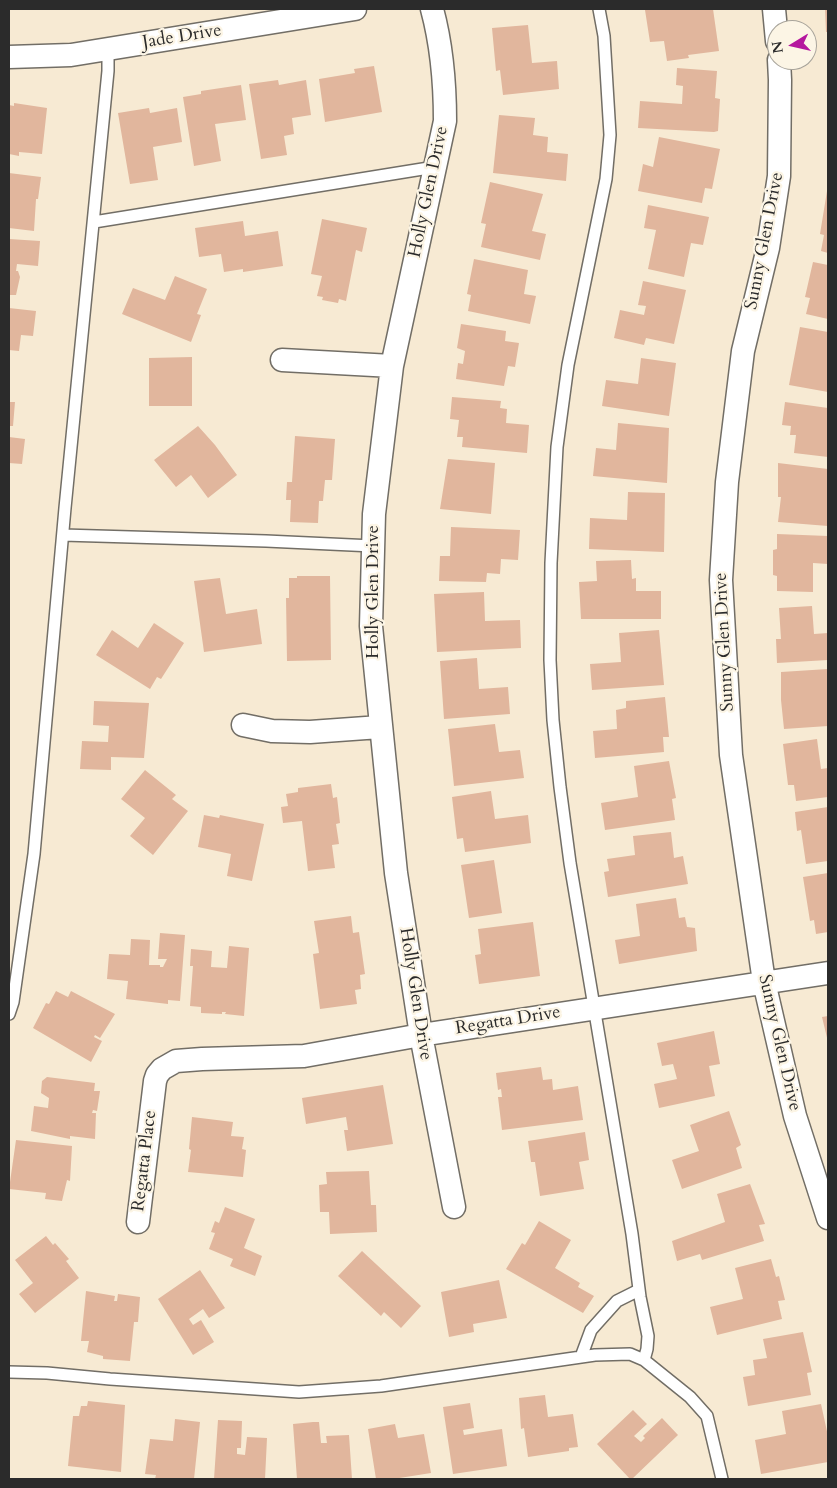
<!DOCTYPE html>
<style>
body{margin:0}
#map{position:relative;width:837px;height:1488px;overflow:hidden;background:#f7ead3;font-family:Cardo,serif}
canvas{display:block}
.frame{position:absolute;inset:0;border:10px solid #2b2b2b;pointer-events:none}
.north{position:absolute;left:767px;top:20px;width:50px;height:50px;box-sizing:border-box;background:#fcf5e5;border:1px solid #a8a49b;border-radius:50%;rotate:261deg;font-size:14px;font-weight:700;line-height:20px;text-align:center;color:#2b2b2b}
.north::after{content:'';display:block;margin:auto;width:18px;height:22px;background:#b5179e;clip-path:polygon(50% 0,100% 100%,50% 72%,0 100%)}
</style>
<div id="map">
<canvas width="837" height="1488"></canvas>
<div class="frame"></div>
<div class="north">N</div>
</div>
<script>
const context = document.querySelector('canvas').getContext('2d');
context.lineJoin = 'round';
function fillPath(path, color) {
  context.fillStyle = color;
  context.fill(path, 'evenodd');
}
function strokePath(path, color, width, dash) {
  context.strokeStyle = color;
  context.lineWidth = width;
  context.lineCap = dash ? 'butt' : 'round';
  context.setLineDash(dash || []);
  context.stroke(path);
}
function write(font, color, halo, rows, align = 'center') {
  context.font = font + ' Cardo,serif';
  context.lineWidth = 4.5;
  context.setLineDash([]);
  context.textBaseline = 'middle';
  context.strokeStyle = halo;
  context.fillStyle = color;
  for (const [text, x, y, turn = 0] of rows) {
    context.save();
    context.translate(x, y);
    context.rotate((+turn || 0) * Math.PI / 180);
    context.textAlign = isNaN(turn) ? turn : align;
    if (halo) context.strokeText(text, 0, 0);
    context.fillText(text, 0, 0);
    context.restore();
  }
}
const building = new Path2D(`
 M657,9H713L719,51L688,55L689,58L667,61L664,41L650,42L645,10Z
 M825,9H828V32H826Z
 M528,25L532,63L557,61L559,89L503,95L500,70L496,71L492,28Z
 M374,66L382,112L325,122L319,79L355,73L354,69Z
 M677,68L717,71L715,98L720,99L718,131L714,132L638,128L640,101L682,104L683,86L676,85Z
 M278,80L279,85L306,80L311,115L292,118L294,134L284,136L287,155L261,159L249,84Z
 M241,85L246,120L215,124L221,161L194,166L183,97L201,94V91Z
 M14,103L47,108L42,154L19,152V156L9,154V105L14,106Z
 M149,108L150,113L177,108L182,142L153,147L158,180L130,184L118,113Z
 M499,115L535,118L533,135L548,137L547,152L568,154L566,181L493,173Z
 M659,137L720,149L712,189L705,188L702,203L638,191L643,164L653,167Z
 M9,173L41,177L38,199H36L34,231L9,228Z
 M490,182L543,194L532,231L546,234L540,260L481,247L486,224L481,223Z
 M827,191H828V253L821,251L824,235L820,234Z
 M648,205L709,217L703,245L691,243L684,277L648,269L656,230L644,228Z
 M322,219L367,228L362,252L356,250L346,301L339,299L338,303L322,300L323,297L317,296L322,276L311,274Z
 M243,221L245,236L278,231L283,266L243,272V269L224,272L221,254L199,257L195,228Z
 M9,239L40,241L38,266L17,264L16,271H18L20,277L16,295H9Z
 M474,259L528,270L524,294L536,296L530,324L468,311L471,295L467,294Z
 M813,262L828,265V319L806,314L810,298L805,297Z
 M175,276L207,289L197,314L201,315L191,342L122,314L133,288L165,300Z
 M643,281L686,290L674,344L646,338L644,345L614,338L620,310L644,315L646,306L638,305Z
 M9,308L36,311L33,336L21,335L19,351L9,350Z
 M461,324L506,331L505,341L519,343L515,367L508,366L504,386L456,379L458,363L463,364L465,351L457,348Z
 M800,327L828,332V392L789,385Z
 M192,357V406H149V358Z
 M641,358L676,363L669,416L602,406L606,380L638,384Z
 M452,397L501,401L500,408L507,409L506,423L529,425L527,453L462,447L463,437H457L459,420L450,419Z
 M9,402H15L13,426H9Z
 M785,402L828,408V457L794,453L796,435H790L791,426L782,425Z
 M618,423L669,428L667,483L593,476L596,448L616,450Z
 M198,426L215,445L237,475L208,498L191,475L176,487L154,460Z
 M295,436L335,439L332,480H325L323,501H319L318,523L290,522L291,500H286L287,482H292Z
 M9,437L25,439L22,464L9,463Z
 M448,459L495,463L491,514L440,509Z
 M778,463L828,469V526L778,522L781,497H778Z
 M628,492L665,493L664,552L589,549L590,518L627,520Z
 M451,527L520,530L518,560L501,559L500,574L487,573L486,582L439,581L440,556H450Z
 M777,534L828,536V564L813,563V592L777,591V576L773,575V550L777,549Z
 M631,560L632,579L636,578V591H661V619H581L579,582L597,581L596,561Z
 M297,576H330L331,660L287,661L286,598H289V578H297Z
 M220,578L226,614L257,609L262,644L204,652L194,581Z
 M484,592L485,621L520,620L521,648L437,652L434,594Z
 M812,606L814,634L828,633V660L777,663L776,639H781L779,608Z
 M154,623L184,643L161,679L157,677L150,689L96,655L112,630L138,648Z
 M659,630L664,685L592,690L590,664L621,662L619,633Z
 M477,658L479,689L508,687L510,714L444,719L440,661Z
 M828,669V726L784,729L781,700V672Z
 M665,697L669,737H663L664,752L595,758L593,731L617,729L616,710L626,708V701Z
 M94,701L149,703L144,758L111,757V770L80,769L82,741L108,742L109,726L93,725Z
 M495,724L499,752L520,750L524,778L454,786L448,729Z
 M817,739L821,769L828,768V797L796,801L794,785H788L783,744Z
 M669,761L676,798L672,799L675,820L605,830L601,803L638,797L634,766Z
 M145,770L176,795L172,799L188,811L153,855L130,836L145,818L121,799Z
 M331,784L333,798L337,797L340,823L336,824L339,844L332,845L335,868L308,871L302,821L283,823L281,807L288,806L286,794L298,792V788Z
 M491,791L495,819L528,815L531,843L465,852L463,838L457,839L452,797Z
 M828,807V861L806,864L801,830L797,831L795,812Z
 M204,815L219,818L220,815L264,824L252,881L227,876L231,854L198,847Z
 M671,832L674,858L683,856L688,884L608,897L604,872L609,871L607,859L635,855L633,836Z
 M494,860L502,913L469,918L461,865Z
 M828,873V932L816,934L814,920L810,921L803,877Z
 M676,898L679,918L685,917L687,927L695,928L697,951L619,964L615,940L640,936L636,904Z
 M351,916L353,933L359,932L365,974L360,975L361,989L355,990L357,1004L320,1009L313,954L319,953L314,921Z
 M533,922L540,976L479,984L475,955L481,954L478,929Z
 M160,933L185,935L180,1001L168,1000V1004L126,999L128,981L107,979L109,954L130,955L131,939L150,940L149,965H160V967H163L167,959H158Z
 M229,946L249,948L244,1016L225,1014L226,1012H222V1014L201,1013V1007L190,1006L193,966H190L191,949L212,951L211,967L227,968Z
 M56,991L68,997L71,991L115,1014L100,1038L95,1035L94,1037L102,1041L91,1062L33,1028L46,1003L49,1004Z
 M828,1016V1042L822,1017Z
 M714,1031L720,1064L709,1066L715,1096L659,1108L654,1084L677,1079L673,1064L662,1066L657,1043Z
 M541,1067L543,1080L552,1079L553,1090L578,1086L583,1120L502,1130L498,1097H502L501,1089L498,1090L496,1073Z
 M47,1077L95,1083L94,1091H100L97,1111L93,1110L92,1113H96L95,1139L70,1136V1139L31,1131L34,1106L48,1108L49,1098L41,1093L42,1081Z
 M383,1085L393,1144L347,1151L344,1130H348L346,1117L306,1124L302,1098Z
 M729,1111L741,1145L736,1148L742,1168L682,1189L672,1160L699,1151L690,1125Z
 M192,1117L233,1122L231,1136L244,1137L242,1149L246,1150L243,1177L188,1172L191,1150L189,1149Z
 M585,1132L589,1160L579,1162L584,1189L540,1196L535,1162H531L528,1141Z
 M16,1140L72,1146L70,1181L67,1180L62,1201L45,1199L46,1193L9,1189Z
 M369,1171L371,1205H376L377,1232L330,1234L329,1212H320L319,1185L327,1184L326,1172Z
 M750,1184L765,1224L759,1225L764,1241L702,1260L700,1254L677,1261L672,1241L725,1222L717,1194Z
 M225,1207L255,1219L244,1248L262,1256L255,1276L230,1266L233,1259L209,1249L215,1233L211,1232L215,1221L219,1223Z
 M539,1221L571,1240L555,1268L580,1283L578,1287L594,1296L583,1313L506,1269L522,1243L525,1245Z
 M46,1236L53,1245L55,1243L69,1259L66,1261L79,1278L35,1313L19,1294L33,1283L15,1260Z
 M362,1251L421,1306L401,1328L384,1312L381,1316L338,1276Z
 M771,1259L776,1277L779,1276L785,1300L778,1301L782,1319L717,1335L710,1307L743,1299L735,1268Z
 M200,1270L225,1308L209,1318L203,1309L189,1319L193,1325L201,1320L214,1342L193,1355L158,1299Z
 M499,1280L507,1318L473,1324L474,1332L449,1337L441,1292Z
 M86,1291L115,1296L114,1301H117L118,1294L140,1297L138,1322H134L130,1361L103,1359V1356L87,1352L89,1341H81Z
 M803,1332L812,1372L807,1373L811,1395L748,1406L743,1377L755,1375L753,1360L767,1358L763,1339Z
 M545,1395L548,1417L573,1414L578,1447L569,1448V1451L528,1457L524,1428L521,1429L519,1398Z
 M88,1401L125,1405L121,1472L68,1466L73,1416H79L81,1406H87Z
 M470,1403L474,1428L463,1430L464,1435L502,1429L507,1466L453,1474L443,1407Z
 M821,1404L828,1436V1462L761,1474L755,1440L786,1434L782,1411Z
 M633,1410L647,1424L634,1436L641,1442L645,1438L643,1436L662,1418L678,1435L632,1479H630L597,1444Z
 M175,1419L200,1422L194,1479H155L156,1475L145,1474L150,1439L173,1441Z
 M218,1420L242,1421L241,1448H237V1454L245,1455L247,1437L267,1438L265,1479H214Z
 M313,1422H319L321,1443H327L326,1436L349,1435L352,1479H297L293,1424Z
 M395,1424L398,1438L424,1434L431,1473L393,1479H376L368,1429Z`);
const lane = new Path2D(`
 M599,9L604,36L610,135L606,179L568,365L557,447L551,563L550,660L553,720L560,787L570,863L632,1234L640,1297L648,1336L647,1349L644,1360
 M94,222L435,167
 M63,535L266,541L373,546
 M9,1014L13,1002L34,854L65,508L108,71V49
 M581,1357L591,1330L617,1301L639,1290
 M9,1372L47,1373L110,1379L299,1392L381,1386L595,1355L630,1354L644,1360L690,1397L707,1416L722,1479`);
const street = new Path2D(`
 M432,9C442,46 445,83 445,121L392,366L374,514L371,626L396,873L421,1035L454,1207
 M774,9L777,41
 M9,57L71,55L355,9
 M779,60L780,80L779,176L768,248L743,351L727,482L721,580L731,755L764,982L795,1116L828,1218
 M282,360L392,366
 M243,725L272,731L310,732L380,727
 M138,1222L155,1081L157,1075L162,1069L176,1061L202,1059L304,1056L421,1035L828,973`);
const streetNames = [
 ["Jade Drive",182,37,-9],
 ["Holly Glen Drive",429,192,-78],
 ["Sunny Glen Drive",765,241,-79],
 ["Holly Glen Drive",374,592,-90],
 ["Sunny Glen Drive",725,642,-93],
 ["Holly Glen Drive",415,994,81],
 ["Regatta Drive",508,1021,-9],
 ["Sunny Glen Drive",779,1043,77],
 ["Regatta Place",145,1161,-83]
];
fillPath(building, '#e1b69d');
strokePath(lane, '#726e66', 14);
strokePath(street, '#726e66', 25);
strokePath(lane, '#fff', 11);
strokePath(street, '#fff', 22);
write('18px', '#2b2b2b', '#fcf5e5', streetNames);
</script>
